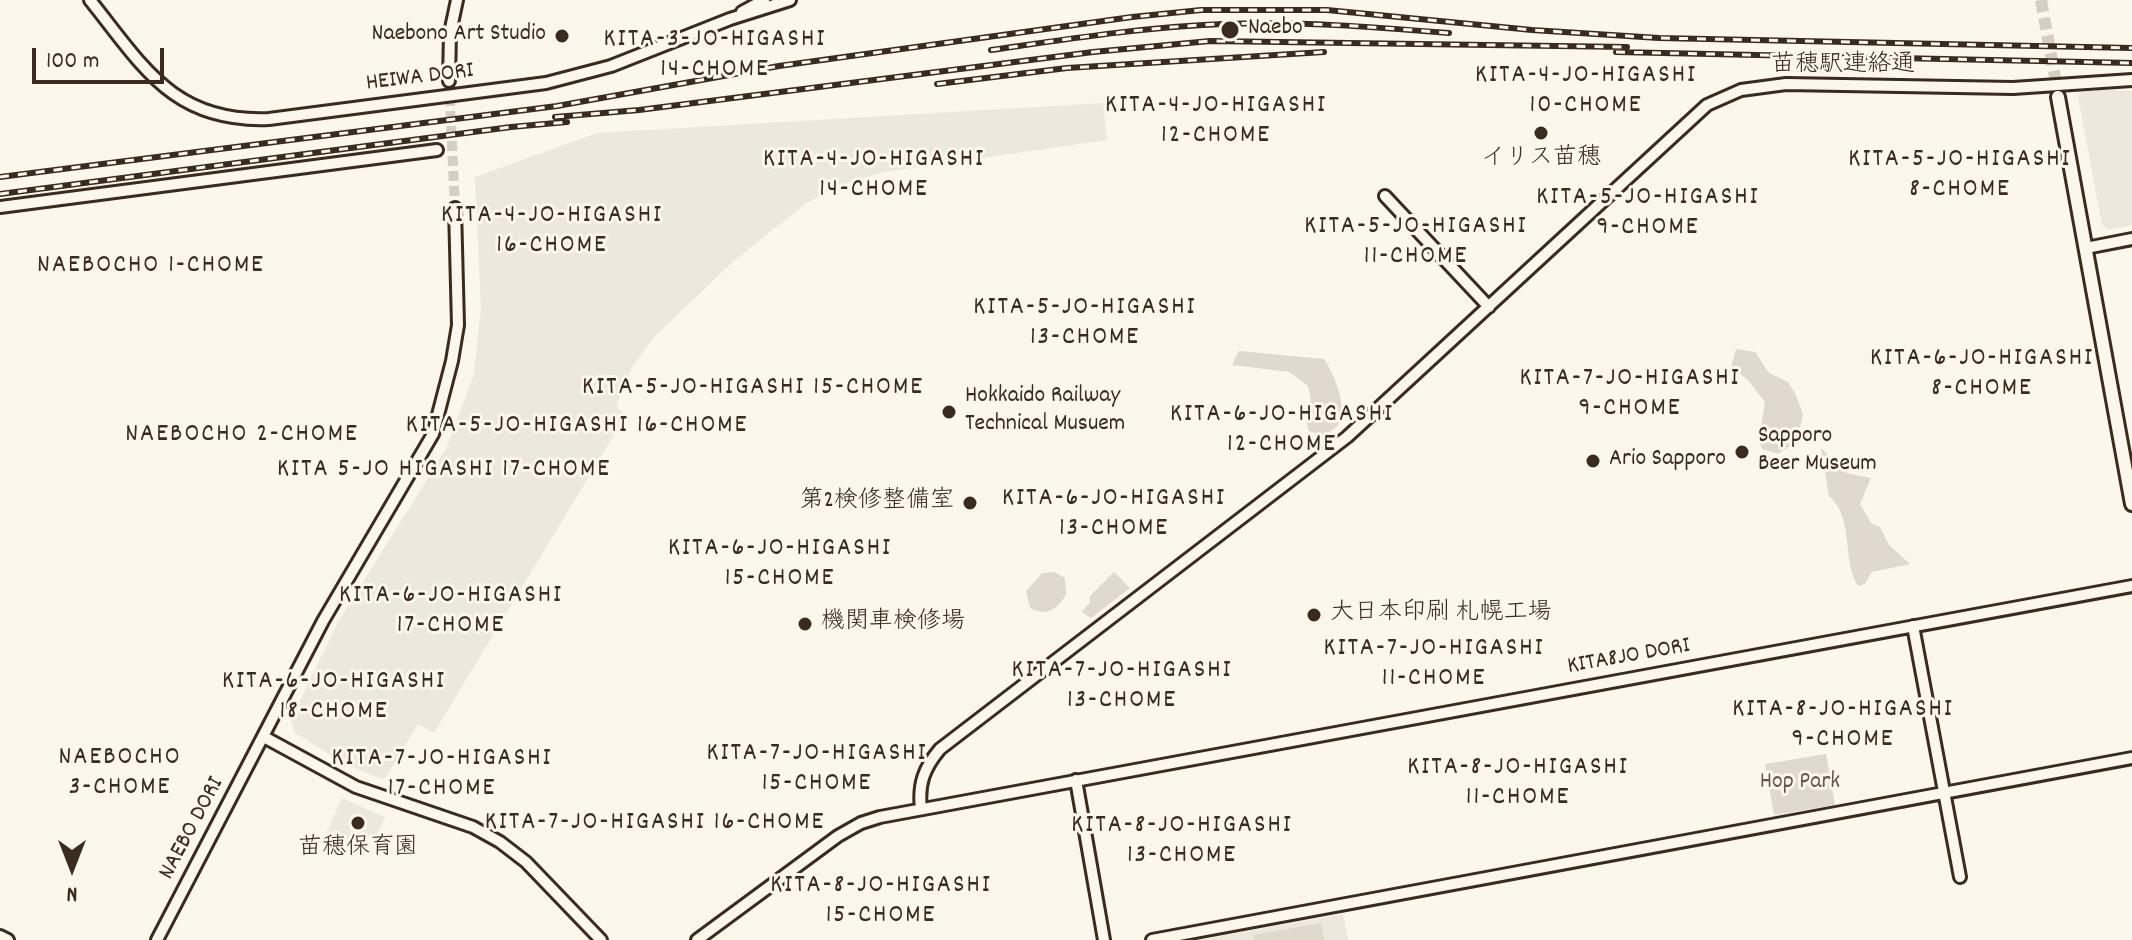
<!DOCTYPE html>
<meta charset="utf-8">
<style>
body{margin:0}
#map{position:relative;width:2132px;height:940px;overflow:hidden;background:#fbf7ec;font-family:Dekko,sans-serif}
canvas{display:block}
.north{position:absolute;left:32px;top:828px;width:80px;height:80px;-webkit-text-stroke:6px #fbf7ec;paint-order:stroke;rotate:180deg;font-size:22px;font-weight:700;line-height:32px;text-align:center;color:#3b2a1e}
.north::after{content:'';display:block;margin:auto;width:28px;height:36px;background:#3b2a1e;clip-path:polygon(50% 0,100% 100%,50% 72%,0 100%)}
.scale{position:absolute;left:32px;top:48px;width:132px;height:36px;box-sizing:border-box;border:4px solid #3b2a1e;border-top:0;padding-left:10px;font-size:24px;line-height:28px;white-space:nowrap;color:#3b2a1e;-webkit-text-stroke:6px #fbf7ec;paint-order:stroke}
</style>
<div id="map">
<canvas width="2132" height="940"></canvas>
<div class="north">N</div>
<div class="scale">100 m</div>
</div>
<script>
const context = document.querySelector('canvas').getContext('2d');
context.lineJoin = 'round';
function fillPath(path, color) {
  context.fillStyle = color;
  context.fill(path, 'evenodd');
}
function strokePath(path, color, width, dash) {
  context.strokeStyle = color;
  context.lineWidth = width;
  context.lineCap = dash ? 'butt' : 'round';
  context.setLineDash(dash || []);
  context.stroke(path);
}
function write(font, color, halo, rows, align = 'center') {
  context.font = font + ' Dekko,"Klee One",sans-serif';
  context.lineWidth = 6;
  context.setLineDash([]);
  context.textBaseline = 'middle';
  context.strokeStyle = halo;
  context.fillStyle = color;
  for (const [text, x, y, turn = 0] of rows) {
    context.save();
    context.translate(x, y);
    context.rotate((+turn || 0) * Math.PI / 180);
    context.textAlign = isNaN(turn) ? turn : align;
    if (halo) context.strokeText(text, 0, 0);
    context.fillText(text, 0, 0);
    context.restore();
  }
}
const built = new Path2D(`
 M2105,90L2132,91V225L2108,230L2102,225L2078,97L2081,92Z
 M1103,103L1107,140L885,172L853,181L826,192L804,205L735,260L655,336L633,366L616,406L626,415L434,733L418,724L384,780L345,764L295,733L291,720L338,622L446,449L474,374L481,307L475,177L597,133Z
 M342,798L385,817L376,837L329,843L327,832Z
 M1343,914L1348,940H1200Z`);
const green = new Path2D(`
 M1736,349L1755,352L1769,373L1788,382L1796,395L1803,414L1797,442L1778,454L1762,449L1759,440L1765,402L1748,380L1731,367Z
 M1239,351L1324,359C1333,372 1348,406 1339,423C1337,428 1329,432 1324,436L1309,431L1304,413L1311,400L1308,386L1289,372L1232,365Z
 M1821,448L1846,473L1871,478L1860,504L1872,524L1880,527L1889,545L1910,564L1872,572L1865,584L1858,586C1841,560 1855,518 1829,496Z
 M1054,572L1065,578L1066,595C1056,611 1046,616 1030,608L1026,591L1042,573Z
 M1114,572L1130,588L1091,618L1082,612L1090,602V596Z
 M1826,754L1835,805L1774,815L1765,764Z
 M1321,923L1324,940H1254L1253,935Z`);
const minorTunnel = new Path2D(`
 M449,81L455,208`);
const majorTunnel = new Path2D(`
 M2041,0L2058,94`);
const minor = new Path2D(`
 M90,0C143,66 173,123 269,119L546,83L611,66L730,19L790,0
 M742,12L764,0
 M449,81L450,33L457,0
 M1385,196L1489,307
 M0,207L437,150
 M2086,248L2132,239
 M1913,626L1960,877
 M264,737L356,787L473,827L500,842L526,862L601,940
 M1076,780L1104,940
 M921,809C918,784 924,768 940,749L1347,437L1707,105L1741,90L1786,84L2013,88L2132,80
 M0,936L8,940
 M157,940L323,621L433,434L452,361L458,325L455,208
 M697,940L838,836L861,823L880,817L2132,586
 M1152,940L2132,758`);
const major = new Path2D(`
 M2058,97L2132,504`);
const rail = new Path2D(`
 M991,50C1068,39 1145,27 1223,24C1298,21 1374,27 1449,33
 M1616,52L2132,63
 M937,84L1067,68L1324,52
 M555,117L639,110L1093,52L1210,41L1627,47
 M0,177L557,106L779,66L1132,17L1201,10H1327L1532,30L1659,38L2132,48
 M0,194L511,127L567,122`);
const markers = [
 [1230,30,10,"#3b2a1e"],
 [562,36,8,"#3b2a1e"],
 [1541,133,8,"#3b2a1e"],
 [949,412,8,"#3b2a1e"],
 [1742,452,8,"#3b2a1e"],
 [1593,461,8,"#3b2a1e"],
 [970,503,8,"#3b2a1e"],
 [1314,615,8,"#3b2a1e"],
 [805,624,8,"#3b2a1e"],
 [358,823,8,"#3b2a1e"]
];
const poiNames = [
 ["Naebo",1248,30],
 ["Naebono Art Studio",546,36,"right"],
 ["イリス苗穂",1541,160,"center"],
 ["Hokkaido Railway",965,398],
 ["Technical Musuem",965,426],
 ["Sapporo",1758,438],
 ["Beer Museum",1758,466],
 ["Ario Sapporo",1609,461],
 ["第2検修整備室",954,503,"right"],
 ["大日本印刷 札幌工場",1330,615],
 ["機関車検修場",821,624],
 ["苗穂保育園",358,850,"center"]
];
const streetNames = [
 ["苗穂駅連絡通",1843,67],
 ["HEIWA DORI",420,79,-7],
 ["KITA8JO DORI",1629,658,-10],
 ["NAEBO DORI",193,829,-62]
];
const parkNames = [
 ["Hop Park",1800,784]
];
const neighbourhoodNames = [
 ["KITA-3-JO-HIGASHI",715,41],
 ["14-CHOME",715,71],
 ["KITA-4-JO-HIGASHI",1586,77],
 ["10-CHOME",1586,107],
 ["KITA-4-JO-HIGASHI",1216,107],
 ["12-CHOME",1216,137],
 ["KITA-4-JO-HIGASHI",874,161],
 ["14-CHOME",874,191],
 ["KITA-5-JO-HIGASHI",1960,161],
 ["8-CHOME",1960,191],
 ["KITA-5-JO-HIGASHI",1648,199],
 ["9-CHOME",1648,229],
 ["KITA-4-JO-HIGASHI",552,217],
 ["16-CHOME",552,247],
 ["KITA-5-JO-HIGASHI",1416,228],
 ["11-CHOME",1416,258],
 ["NAEBOCHO 1-CHOME",151,267],
 ["KITA-5-JO-HIGASHI",1085,309],
 ["13-CHOME",1085,339],
 ["KITA-6-JO-HIGASHI",1982,360],
 ["8-CHOME",1982,390],
 ["KITA-7-JO-HIGASHI",1630,380],
 ["9-CHOME",1630,410],
 ["KITA-5-JO-HIGASHI 15-CHOME",753,389],
 ["KITA-6-JO-HIGASHI",1282,416],
 ["12-CHOME",1282,446],
 ["KITA-5-JO-HIGASHI 16-CHOME",577,427],
 ["NAEBOCHO 2-CHOME",242,436],
 ["KITA 5-JO HIGASHI 17-CHOME",444,471],
 ["KITA-6-JO-HIGASHI",1114,500],
 ["13-CHOME",1114,530],
 ["KITA-6-JO-HIGASHI",780,550],
 ["15-CHOME",780,580],
 ["KITA-6-JO-HIGASHI",451,597],
 ["17-CHOME",451,627],
 ["KITA-7-JO-HIGASHI",1434,650],
 ["11-CHOME",1434,680],
 ["KITA-7-JO-HIGASHI",1122,672],
 ["13-CHOME",1122,702],
 ["KITA-6-JO-HIGASHI",334,683],
 ["18-CHOME",334,713],
 ["KITA-8-JO-HIGASHI",1843,711],
 ["9-CHOME",1843,741],
 ["KITA-7-JO-HIGASHI",817,755],
 ["15-CHOME",817,785],
 ["NAEBOCHO",120,759],
 ["3-CHOME",120,789],
 ["KITA-7-JO-HIGASHI",442,760],
 ["17-CHOME",442,790],
 ["KITA-8-JO-HIGASHI",1518,769],
 ["11-CHOME",1518,799],
 ["KITA-7-JO-HIGASHI 16-CHOME",655,824],
 ["KITA-8-JO-HIGASHI",1182,827],
 ["13-CHOME",1182,857],
 ["KITA-8-JO-HIGASHI",881,887],
 ["15-CHOME",881,917]
];
fillPath(built, '#ede8dd');
fillPath(green, '#dfd9ce');
strokePath(minorTunnel, '#d5cec3', 10, [10, 5]);
strokePath(majorTunnel, '#d5cec3', 12, [12, 6]);
strokePath(minor, '#3b2a1e', 16);
strokePath(major, '#3b2a1e', 18);
strokePath(minor, '#fbf7ec', 10);
strokePath(major, '#fbf7ec', 12);
strokePath(rail, '#3b2a1e', 6);
strokePath(rail, '#fbf7ec', 3, [9]);
for (const [x, y, r, color] of markers) {
  const dot = new Path2D();
  dot.arc(x, y, r, 0, 2 * Math.PI);
  context.fillStyle = color;
  context.fill(dot);
  strokePath(dot, '#fbf7ec', 3);
}
write('24px', '#3b2a1e', '#fbf7ec', poiNames, 'left');
write('24px', '#3b2a1e', '#fbf7ec', streetNames);
write('24px', '#64564a', '#fbf7ec', parkNames);
context.letterSpacing = '2px';
write('26px', '#3b2a1e', '#fbf7ec', neighbourhoodNames);
context.letterSpacing = '0px';
</script>
